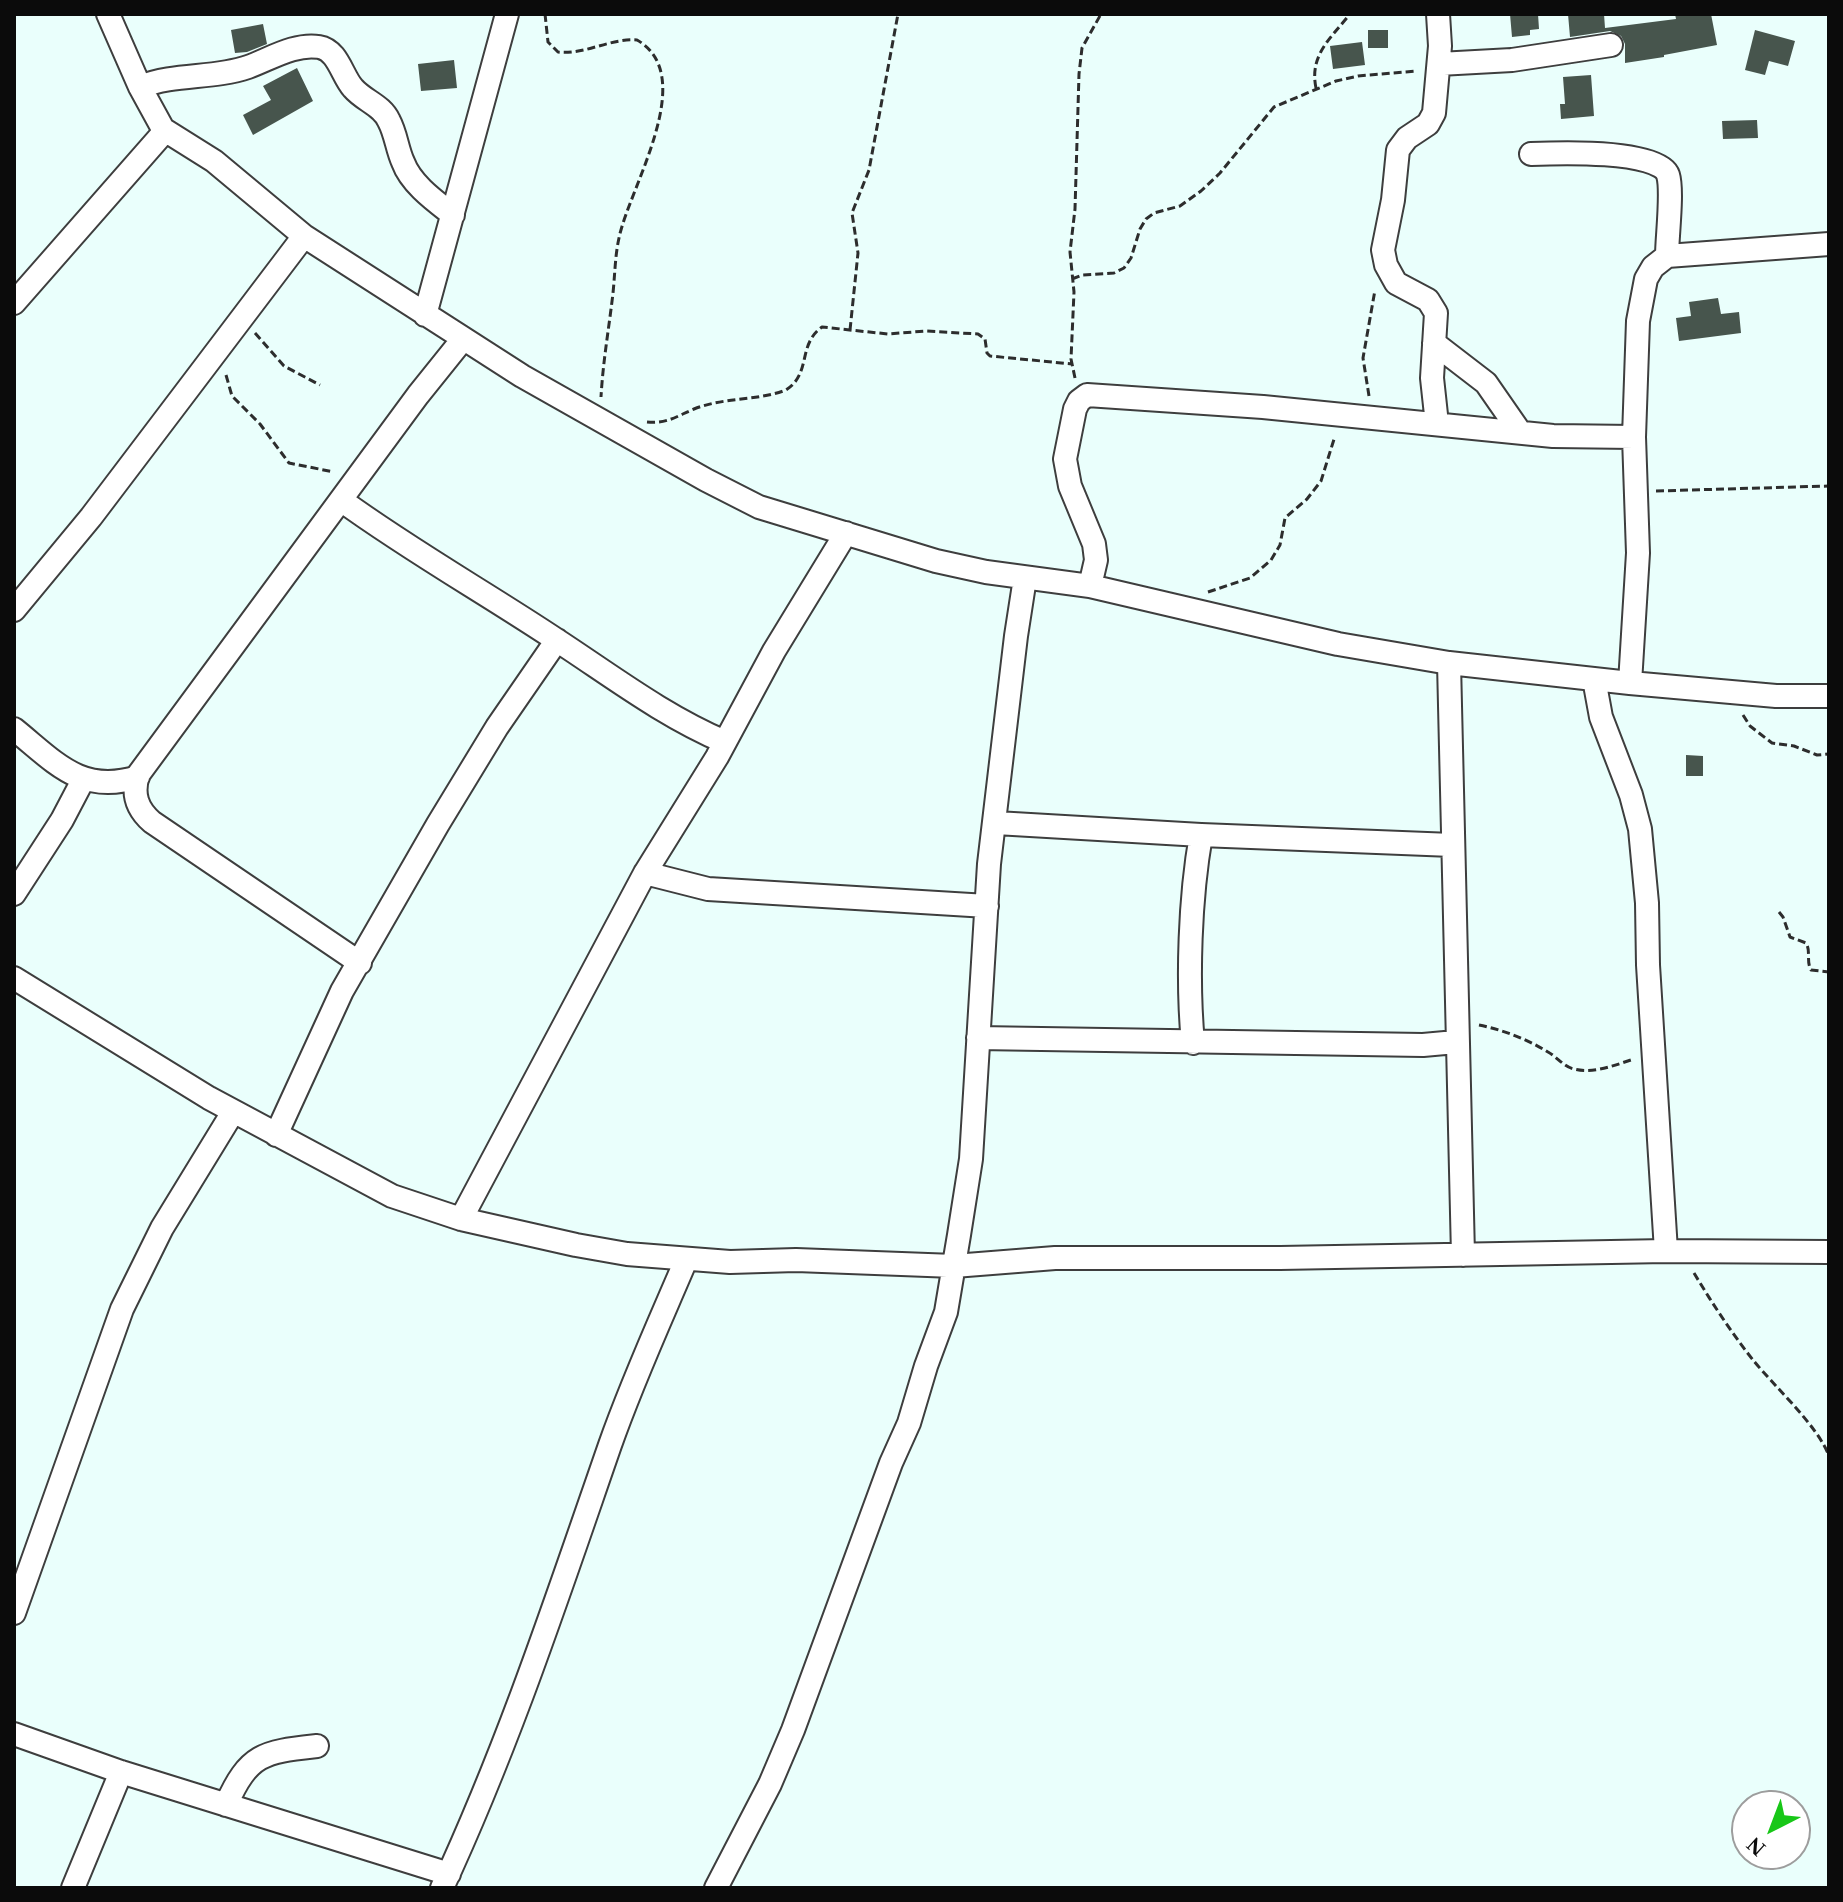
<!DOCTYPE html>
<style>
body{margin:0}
#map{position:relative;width:1843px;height:1902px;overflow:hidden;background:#eafffc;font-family:Georgia,serif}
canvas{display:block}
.frame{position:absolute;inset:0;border:16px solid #0b0b0b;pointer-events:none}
.north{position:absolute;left:1731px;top:1790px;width:80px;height:80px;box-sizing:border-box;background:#fff;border:2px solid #9d9d9d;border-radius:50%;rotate:222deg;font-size:22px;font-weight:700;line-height:32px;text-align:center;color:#0b0b0b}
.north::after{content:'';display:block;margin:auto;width:28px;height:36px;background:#18c718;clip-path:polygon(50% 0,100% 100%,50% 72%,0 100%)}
</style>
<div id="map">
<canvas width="1843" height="1902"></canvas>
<div class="frame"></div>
<div class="north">N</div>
</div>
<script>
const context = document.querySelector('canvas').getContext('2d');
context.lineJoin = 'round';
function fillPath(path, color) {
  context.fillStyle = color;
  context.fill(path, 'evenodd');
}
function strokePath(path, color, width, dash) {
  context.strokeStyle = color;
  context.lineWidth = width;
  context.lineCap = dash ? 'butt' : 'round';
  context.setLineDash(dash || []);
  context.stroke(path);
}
const building = new Path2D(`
 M1510,14H1538L1539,29L1530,30V35L1512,37Z
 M1568,14H1604L1605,28L1676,19L1675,14H1711L1717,45L1664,55V57L1625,63V44L1621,36L1610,31L1570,37Z
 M263,24L267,44L247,52L235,53L231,30Z
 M1368,30H1388V48H1368Z
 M1755,30L1795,41L1788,66L1769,61L1765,75L1745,70Z
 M1362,42L1365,65L1333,69L1330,46Z
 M454,60L457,88L421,91L418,64Z
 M297,68L313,101L253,135L243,115L271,100L263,86Z
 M1591,75L1594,116L1561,119L1560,104H1565L1563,77Z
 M1757,120L1758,138L1723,139L1722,121Z
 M1718,298L1721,314L1739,312L1741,333L1679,341L1676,318L1691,316L1689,302Z
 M1686,755L1703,756V776H1686Z`);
const path = new Path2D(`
 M545,14L548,42L558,52C585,55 610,38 637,40C700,76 629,188 619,238C615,256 615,274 613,293C609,328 603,361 601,397
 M1316,88C1309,55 1331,38 1350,14
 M1072,279L1082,275L1114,273L1124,268L1131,258L1140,229L1146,219L1154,213L1180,206L1201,191L1220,173L1274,107L1336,81L1358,76L1417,71
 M850,330L858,253L852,213L869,170L898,14
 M255,333L284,366L320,385
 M226,375L232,396L260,424L289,463L334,472
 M1075,378L1071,359L1074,292L1070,252L1075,209L1079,74L1082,48L1101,14
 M1369,396L1363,358L1375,290
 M647,422C667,424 677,416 694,409C724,397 757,401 786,390C812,373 797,345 822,327L888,334L926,331L978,334L985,339L987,353L990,356L1072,364
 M1656,491L1829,486
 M1208,592L1250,578L1271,560L1280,545L1285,518L1307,499L1321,481L1335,436
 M1743,715L1750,726L1772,743L1794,746L1817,755L1829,754
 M1779,912L1783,917L1790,937L1806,943C1811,951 1806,961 1811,970L1829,972
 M1479,1025C1503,1030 1527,1039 1548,1052C1557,1057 1564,1067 1574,1069C1594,1074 1615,1065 1634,1059
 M1694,1273C1712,1303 1731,1332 1753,1360C1774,1386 1818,1426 1829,1456`);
const minor = new Path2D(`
 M108,14L140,87L163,129L214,161L304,236L522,376L706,480L759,507L936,561L986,572L1090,586L1338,644L1449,663L1630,683L1776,696H1829
 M1439,64L1512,60L1611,45
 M140,87C175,73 213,79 248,67C270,59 295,43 319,47C338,50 342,76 353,88C364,101 382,105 389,121C396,134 397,149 403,162C411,184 435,201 453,215
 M1531,154C1554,153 1660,149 1668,175C1673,191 1667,237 1667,256
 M14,303L165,131
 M425,315L507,14
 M1434,343L1486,383L1520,432
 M1437,424L1432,378L1436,313L1428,300L1396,283L1386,265L1383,250L1393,200L1398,150L1407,138L1428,124L1434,113L1440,46L1438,14
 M341,500C411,551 486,593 558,641C613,677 664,716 725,742
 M1090,586L1096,560L1094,544L1070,486L1065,459L1075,409L1079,401L1087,395L1263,407L1553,436L1634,437
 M14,610L91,517L304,236
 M1449,663L1463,1255
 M1594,679L1601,717L1631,795L1640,829L1647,903L1648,965L1666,1251
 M1630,683L1638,553L1634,437L1638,321L1646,279L1653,267L1667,256L1829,244
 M14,729C55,762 81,795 138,777
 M996,823L1201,835L1452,845
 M645,873L708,889L987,906
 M14,894L62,820L83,780
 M360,963L152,822C137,809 132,794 138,775L418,395L463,339
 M14,978L209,1098L392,1196L461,1219L576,1245L627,1254L730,1262L796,1260L954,1266L1055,1258H1280L1666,1251L1829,1252
 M978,1038L1423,1045L1456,1042
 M1193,1043C1187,980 1190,897 1201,835
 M276,1135L342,991L438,824L497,727L557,640
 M461,1219L645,873L717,757L774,651L846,533
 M14,1613L122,1309L162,1228L233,1112
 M14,1734L121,1772L449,1874
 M226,1805C249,1753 264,1752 317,1746
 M73,1888L121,1772
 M442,1888C509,1744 558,1595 610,1445C632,1382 660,1321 686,1260
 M716,1888L770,1784L793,1730L891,1463L909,1423L926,1366L946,1312L959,1235L971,1159L989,864L1016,636L1025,578`);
fillPath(building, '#47554d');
strokePath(minor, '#3e3e3e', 26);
strokePath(path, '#2d2d2d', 3, [8, 4]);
strokePath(minor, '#fff', 22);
</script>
